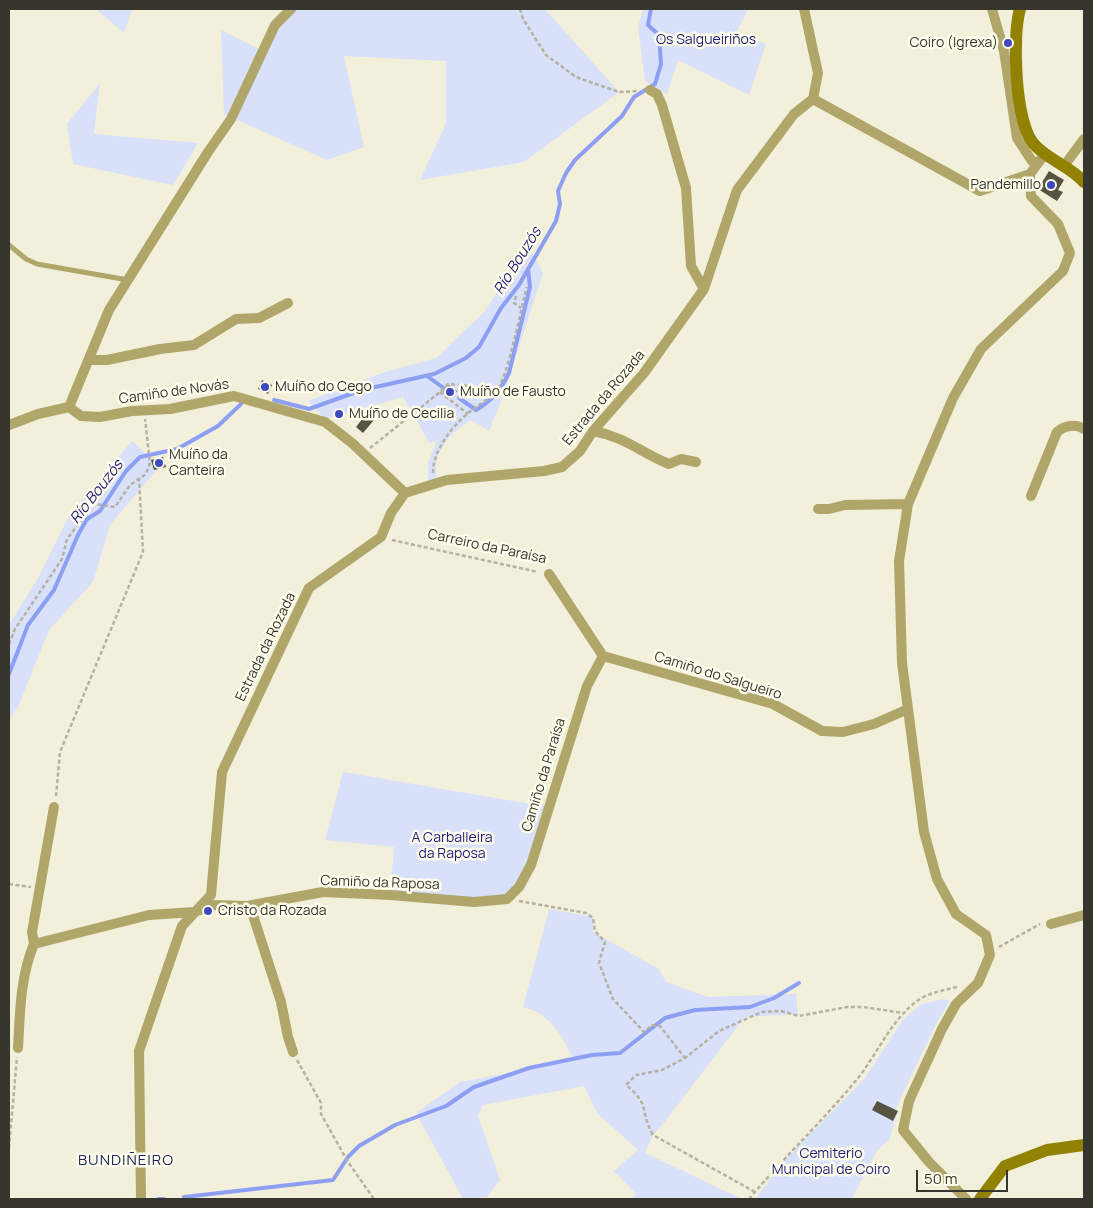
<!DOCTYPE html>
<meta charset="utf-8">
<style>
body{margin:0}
#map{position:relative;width:1093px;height:1208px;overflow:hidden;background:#f2efdb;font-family:Manrope,sans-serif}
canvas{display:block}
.frame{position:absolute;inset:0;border:10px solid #37362e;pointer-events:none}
.scale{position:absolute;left:916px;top:1170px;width:92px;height:22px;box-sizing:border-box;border:2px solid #37362e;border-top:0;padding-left:6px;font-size:15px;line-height:18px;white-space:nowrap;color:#37362e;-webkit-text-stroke:4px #fffdec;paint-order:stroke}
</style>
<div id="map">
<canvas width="1093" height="1208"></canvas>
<div class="frame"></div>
<div class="scale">50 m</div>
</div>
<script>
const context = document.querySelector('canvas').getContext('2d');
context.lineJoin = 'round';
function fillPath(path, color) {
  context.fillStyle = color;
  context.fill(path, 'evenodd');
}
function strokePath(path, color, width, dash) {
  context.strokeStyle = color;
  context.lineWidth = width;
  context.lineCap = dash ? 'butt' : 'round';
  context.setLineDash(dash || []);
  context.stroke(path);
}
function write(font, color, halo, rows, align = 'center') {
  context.font = font + ' Manrope,sans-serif';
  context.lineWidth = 5;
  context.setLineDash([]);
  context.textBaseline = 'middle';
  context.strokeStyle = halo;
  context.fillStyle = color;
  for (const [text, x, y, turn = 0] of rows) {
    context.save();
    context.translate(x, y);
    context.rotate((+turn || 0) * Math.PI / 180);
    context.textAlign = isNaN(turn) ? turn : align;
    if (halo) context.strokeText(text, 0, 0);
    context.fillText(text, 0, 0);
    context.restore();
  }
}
const green = new Path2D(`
 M96,9H132L124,33Z
 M291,9H545L619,92L524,162L420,180L446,123V61L344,56L364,147L327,160L224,114L221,30L263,51Z
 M643,9H748L736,33L766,44L749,95L678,60L667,94L645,81L638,27Z
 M100,83L94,134L198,143L173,185L73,164L67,124Z
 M528,245L543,273L503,396L489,431L471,420C455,429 440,444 436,463C435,469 437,477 438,483L428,486V463L437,440L430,444L403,397L325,419L308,401L385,372L436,358L485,311Z
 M132,441L160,466L110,525L93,582L49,630L18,707L9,719V625L38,578L70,514Z
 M343,772L548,807L531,865L507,899L390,895L394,847L325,840Z
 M549,909L594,917L593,932L659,969L666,982L708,997L796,994L798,1014L745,1017L663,1124L653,1135L645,1153L742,1199H631L636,1194L614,1171L638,1150L597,1113L584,1086L483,1105L478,1116L500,1180L487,1197L463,1199L416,1113L460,1082L574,1061C564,1038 549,1012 523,1007Z
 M944,999L950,1001L937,1022L895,1110L898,1111L889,1140L877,1150L852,1199H755L785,1160L865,1078L904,1018L922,1004Z`);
const stream = new Path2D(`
 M427,376L445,389
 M459,398L476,410C492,401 501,389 509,373L530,287L528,269
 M274,400L309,409L362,390L434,374L466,358L479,347L501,308L519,285L556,221L560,204L558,191L566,173L575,160L622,116L634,97L655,84L661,64L659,35L648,25L651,9
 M9,674L28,625L54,590L78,535L87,519L100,511L126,471L140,457L177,449L218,426L241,404
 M158,1199H164
 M185,1199L184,1197L333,1180L348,1157L359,1146L395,1125L446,1106L474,1087L529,1068L592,1055L620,1053L665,1018L695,1010L750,1007L774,998L799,983`);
const building = new Path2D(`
 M1049,171L1064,180L1058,190L1063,192L1057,201L1038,189Z
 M262,380L272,385L268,394L258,389Z
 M449,385L457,391L451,398L443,392Z
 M366,414L374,420L363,433L356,427Z
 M163,457L166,467L154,470L151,460Z
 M877,1101L898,1111L893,1121L872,1110Z`);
const path = new Path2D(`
 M520,9L523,19L546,55L576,77L619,92L639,91
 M516,296L514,303L521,308
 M440,392L468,414
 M370,448L440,392L448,384L498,389
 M433,473C433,448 456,421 476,407C483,402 491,398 497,390C508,376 521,308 527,287
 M392,540L538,572
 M9,644L15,629L62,559L67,539L94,504L115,507L130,485L146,474L150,463L145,419
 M56,796L60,752L143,552L139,478
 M9,884L31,887
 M519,901L586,913L593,918L595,931L605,942L599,963L613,999L644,1032L652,1025L660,1026L685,1058
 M999,947L1040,924
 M297,1060L321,1103V1114L348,1162L374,1199
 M9,1148L17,1057
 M755,1192L653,1135C639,1110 651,1105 626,1085L636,1075L662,1070L685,1058L719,1031L762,1012L781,1011L799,1016L847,1007H863L903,1013
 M749,1199C784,1157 824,1120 858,1078C877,1054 889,1025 912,1005C925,993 941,991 957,987`);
const lane = new Path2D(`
 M9,245L26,259L37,264L128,280`);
const street = new Path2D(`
 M804,9L818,73L813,99
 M992,9L1004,51L1017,138L1032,161L1038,163
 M650,90L657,94L662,105L686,188L691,266L704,289
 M1064,166L1084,139
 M89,360H107L160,349L194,345L236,319L259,318L288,303
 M69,407L109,310L208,152L231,119L275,25L291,9
 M69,407L81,416L100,417L132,411L170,409L234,396L325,422L352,443L405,493
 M9,425L38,414L69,407
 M593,431C626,437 641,453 669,464L681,459L696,462
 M1031,496L1057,432C1065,425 1076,424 1084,429
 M818,509H829L845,505L908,504
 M549,574L603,656
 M603,656L773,704L822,731L843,732L874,724L908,709
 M54,807L32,932L34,944L149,915L194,912L215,905L247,906L323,892L390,895L474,902L507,899L519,887L531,865L587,686L603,656
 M250,906L281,1002L288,1037L293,1052
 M1051,924L1084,915
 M18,1048C20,1014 20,977 34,944
 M141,1199L139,1051L182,926L211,895L222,772L309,588L381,537L391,513L405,493L447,480L544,471L562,467L580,451L593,431L644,373L704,289L737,190L794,114L813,99L980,191L1030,174L1044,155
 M966,1199L929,1162L903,1130L909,1101L942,1029L956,1004L978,983L990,955L986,935L956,914L937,879L924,832L902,663L899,561L908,504L953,398L981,349L1063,271L1070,253L1058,224L1031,196L1030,174`);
const secondary = new Path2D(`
 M1020,9C1012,36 1015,121 1033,143C1047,160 1069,165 1084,182
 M980,1199L1005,1166L1047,1150L1084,1145`);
const markers = [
 [1008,43,5,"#3f49bd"],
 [1051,185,5,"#3f49bd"],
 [265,387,5,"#3f49bd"],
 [450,392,5,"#3f49bd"],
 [339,414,5,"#3f49bd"],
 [159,463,5,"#3f49bd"],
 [208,911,5,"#3f49bd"]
];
const parkNames = [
 ["Os Salgueiriños",706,40],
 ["A Carballeira",452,838],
 ["da Raposa",452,854],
 ["Cemiterio",831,1154],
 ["Municipal de Coiro",831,1170]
];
const poiNames = [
 ["Coiro (Igrexa)",998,43,"right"],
 ["Pandemillo",1041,185,"right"],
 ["Muíño do Cego",275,387],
 ["Muíño de Fausto",460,392],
 ["Muíño de Cecilia",349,414],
 ["Muíño da",169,455],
 ["Canteira",169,471],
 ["Cristo da Rozada",218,911]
];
const streetNames = [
 ["Camiño de Novás",174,392,-8],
 ["Estrada da Rozada",604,398,-50],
 ["Carreiro da Paraísa",487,547,12],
 ["Estrada da Rozada",266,647,-64],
 ["Camiño do Salgueiro",718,676,17],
 ["Camiño da Paraísa",544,775,-73],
 ["Camiño da Raposa",380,883,2]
];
const waterNames = [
 ["Río Bouzós",518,261,-58],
 ["Río Bouzós",97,492,-52]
];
const neighbourhoodNames = [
 ["BUNDIÑEIRO",126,1161]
];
fillPath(green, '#d9e0fa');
strokePath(stream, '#8d9ff2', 4);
fillPath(building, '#565343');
strokePath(path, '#b5b2a2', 2.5, [4, 2.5]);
strokePath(lane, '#b0a669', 5);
strokePath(street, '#b0a669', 10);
strokePath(secondary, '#928204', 12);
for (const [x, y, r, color] of markers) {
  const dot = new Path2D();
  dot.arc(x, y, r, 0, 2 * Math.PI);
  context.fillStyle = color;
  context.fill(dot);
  strokePath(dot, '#fffdec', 2);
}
write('14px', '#1e1d7c', '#fffdec', parkNames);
write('14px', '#37362e', '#fffdec', poiNames, 'left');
write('14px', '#37362e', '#fffdec', streetNames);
write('italic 15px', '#1f1e7c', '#fffdec', waterNames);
context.letterSpacing = '1px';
write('15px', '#202760', '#fffdec', neighbourhoodNames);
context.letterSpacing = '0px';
</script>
